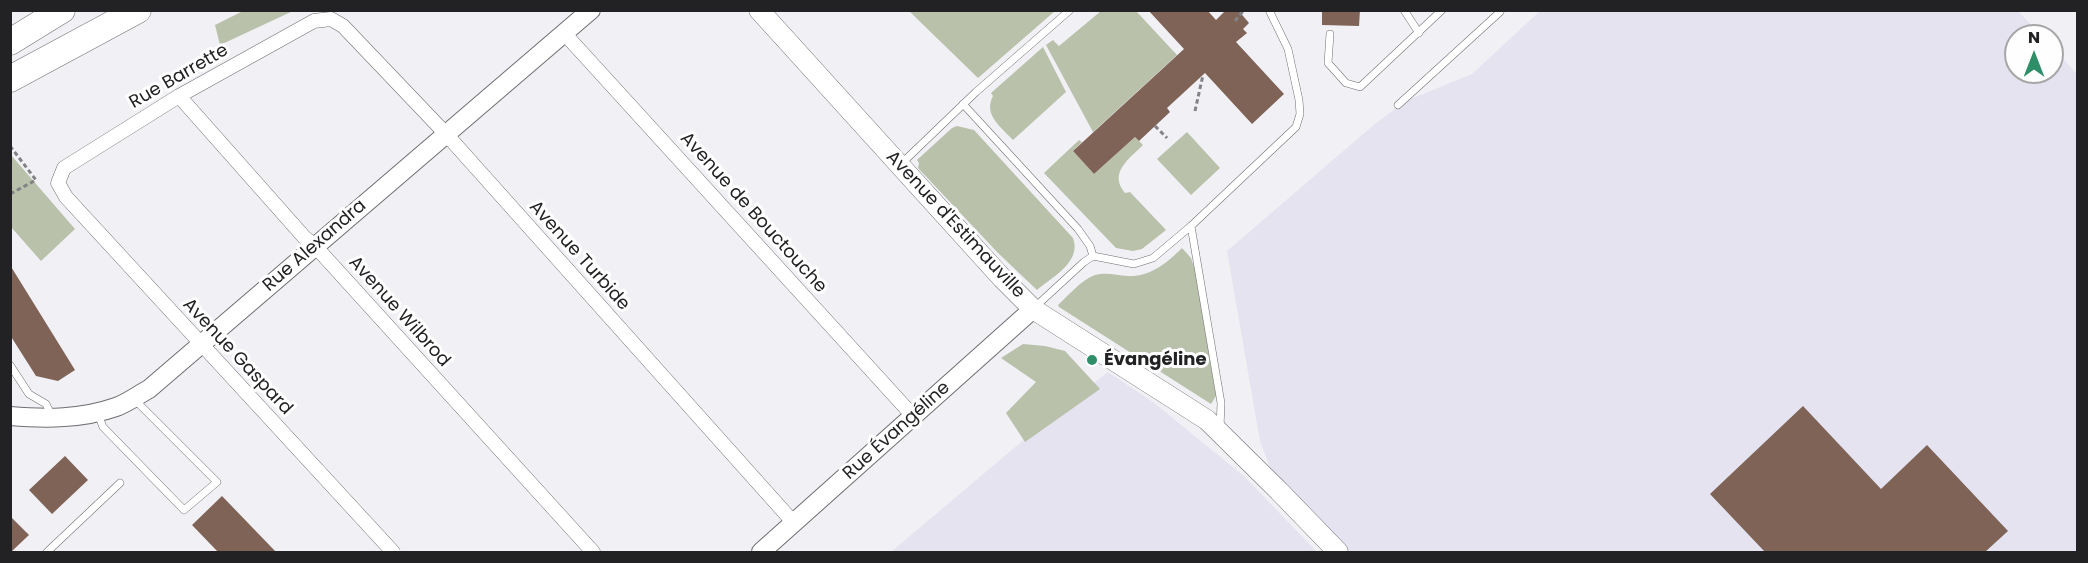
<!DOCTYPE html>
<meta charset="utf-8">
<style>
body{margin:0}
#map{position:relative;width:2088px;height:563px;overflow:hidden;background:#f1f0f5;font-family:Poppins,sans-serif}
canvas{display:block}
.frame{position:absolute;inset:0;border:12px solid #222123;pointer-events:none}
.north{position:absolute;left:2004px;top:24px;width:60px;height:60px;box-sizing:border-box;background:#fefeff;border:2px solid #a6a6a7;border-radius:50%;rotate:0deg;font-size:16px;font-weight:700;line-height:24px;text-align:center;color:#222123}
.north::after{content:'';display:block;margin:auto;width:21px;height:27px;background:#2d8e68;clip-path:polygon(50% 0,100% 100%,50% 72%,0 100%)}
</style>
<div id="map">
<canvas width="2088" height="563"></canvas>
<div class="frame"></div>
<div class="north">N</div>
</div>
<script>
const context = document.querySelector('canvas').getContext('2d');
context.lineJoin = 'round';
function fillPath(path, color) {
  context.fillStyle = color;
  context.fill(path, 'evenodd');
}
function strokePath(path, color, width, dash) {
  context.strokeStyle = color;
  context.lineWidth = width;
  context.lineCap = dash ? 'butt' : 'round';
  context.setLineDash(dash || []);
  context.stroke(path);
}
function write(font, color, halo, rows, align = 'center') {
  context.font = font + ' Poppins,sans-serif';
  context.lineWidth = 6;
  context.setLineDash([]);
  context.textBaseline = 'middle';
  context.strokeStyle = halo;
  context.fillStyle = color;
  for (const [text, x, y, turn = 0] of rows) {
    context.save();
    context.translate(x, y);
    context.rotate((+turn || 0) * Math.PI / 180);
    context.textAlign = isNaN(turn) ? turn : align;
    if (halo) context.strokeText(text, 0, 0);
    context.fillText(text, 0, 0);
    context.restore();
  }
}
const built = new Path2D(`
 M1540,11H2018L2042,36H2016V72H2052V47L2077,74V552H1338L1279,491L1260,441L1227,251L1376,123L1406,101L1472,74Z
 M1108,372L1153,402L1245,477L1317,552H891L1065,405Z`);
const green = new Path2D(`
 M245,10H293V11L220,45L215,25Z
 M909,11H1055L978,78Z
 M1101,11H1136L1177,55L1093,132L1046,45L1053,40L1059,46Z
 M1043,47L1066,92L1013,140C1001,127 983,115 993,96L991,93Z
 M957,126L974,130L1073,238C1082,262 1052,277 1037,290L998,253L918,168L919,163L917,160L952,128Z
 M1187,132L1220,168L1191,195L1157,159Z
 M1135,137L1143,145C1129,159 1108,173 1125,193L1130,192L1166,230L1142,249L1133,251L1116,248L1044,173L1079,140L1082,142L1073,151L1094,174Z
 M11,155L75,229L41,261L11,227Z
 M1182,248L1191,258L1195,270L1216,396L1211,404L1059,307L1058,305C1069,295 1081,280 1095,275C1106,272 1117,275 1128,276C1150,277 1167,263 1182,248Z
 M1023,344L1045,346L1065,351L1100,389L1025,442L1006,413L1036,382L1001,358Z`);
const building = new Path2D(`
 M1148,10H1207L1216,20L1226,10H1238L1249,23L1243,29L1247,33L1236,42L1284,94L1252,124L1205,73L1167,108L1170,112L1139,141L1135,137L1094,174L1073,151L1184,49Z
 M1322,10H1360L1359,26L1322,25Z
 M10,265L75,370L58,381L36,376L10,335Z
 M1803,406L1881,489L1927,445L2008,531L1985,552H1765L1710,494Z
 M65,456L88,480L52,514L29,490Z
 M222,496L276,552H218L192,525Z
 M10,516L29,535L11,552H10Z`);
const path = new Path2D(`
 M1235,21L1244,10
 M1195,111L1203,75
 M1155,126L1167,138
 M10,146L36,180L10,194`);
const service = new Path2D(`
 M1404,10L1419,33
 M1330,34L1328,63L1346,83L1360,87L1442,10
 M963,104L1078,229L1090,246L1093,256
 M1398,105L1500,12L1498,10
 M901,164L976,92L1070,10
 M1191,226L1221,403L1220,428
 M1035,307L1084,262L1093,256L1134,264L1153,258L1191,226L1296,127L1300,114L1299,100L1288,49L1269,10
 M10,365L29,394L46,404L52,416
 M98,414L103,427L184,510L217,482L135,400
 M47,552L120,483`);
const minor = new Path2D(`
 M564,33L914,417
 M179,96L304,237L315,246L593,552
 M393,552L66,197L58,183L64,168L179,96L314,21L331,19L343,26L446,134L794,523`);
const tertiary = new Path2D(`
 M10,416C46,419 82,419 116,407C127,403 138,395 149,389L591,10
 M761,552L1033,309`);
const secondary = new Path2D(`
 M759,10L1002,278L1033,309L1207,420L1279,491L1338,552`);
const motorway = new Path2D(`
 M10,42L62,10
 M10,79L138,10`);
const markers = [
 [1092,360,6,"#2d8e68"]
];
const streetNames = [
 ["Rue Barrette",179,77,-30],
 ["Avenue de Bouctouche",753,213,48],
 ["Avenue d'Estimauville",955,225,47],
 ["Rue Alexandra",315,246,-41],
 ["Avenue Turbide",579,256,48],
 ["Avenue Wilbrod",399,312,48],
 ["Avenue Gaspard",237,357,47],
 ["Rue Évangéline",897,431,-42]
];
const poiNames = [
 ["Évangéline",1104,360]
];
fillPath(built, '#e4e3ef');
fillPath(green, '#b9c1ab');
fillPath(building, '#7f6357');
strokePath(service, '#6f6f73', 8);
strokePath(minor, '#6f6f73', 15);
strokePath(tertiary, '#6f6f73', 20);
strokePath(secondary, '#6f6f73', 21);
strokePath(motorway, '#6f6f73', 27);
strokePath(path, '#838285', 3, [4.5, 3]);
strokePath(service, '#fff', 7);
strokePath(minor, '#fff', 14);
strokePath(tertiary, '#fff', 18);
strokePath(secondary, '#fff', 20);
strokePath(motorway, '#fff', 26);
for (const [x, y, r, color] of markers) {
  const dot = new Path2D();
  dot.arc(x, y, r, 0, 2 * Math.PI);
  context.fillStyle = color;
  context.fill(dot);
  strokePath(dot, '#fefeff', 2);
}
write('18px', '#222123', '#fefeff', streetNames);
write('bold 18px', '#222123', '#fefeff', poiNames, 'left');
</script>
